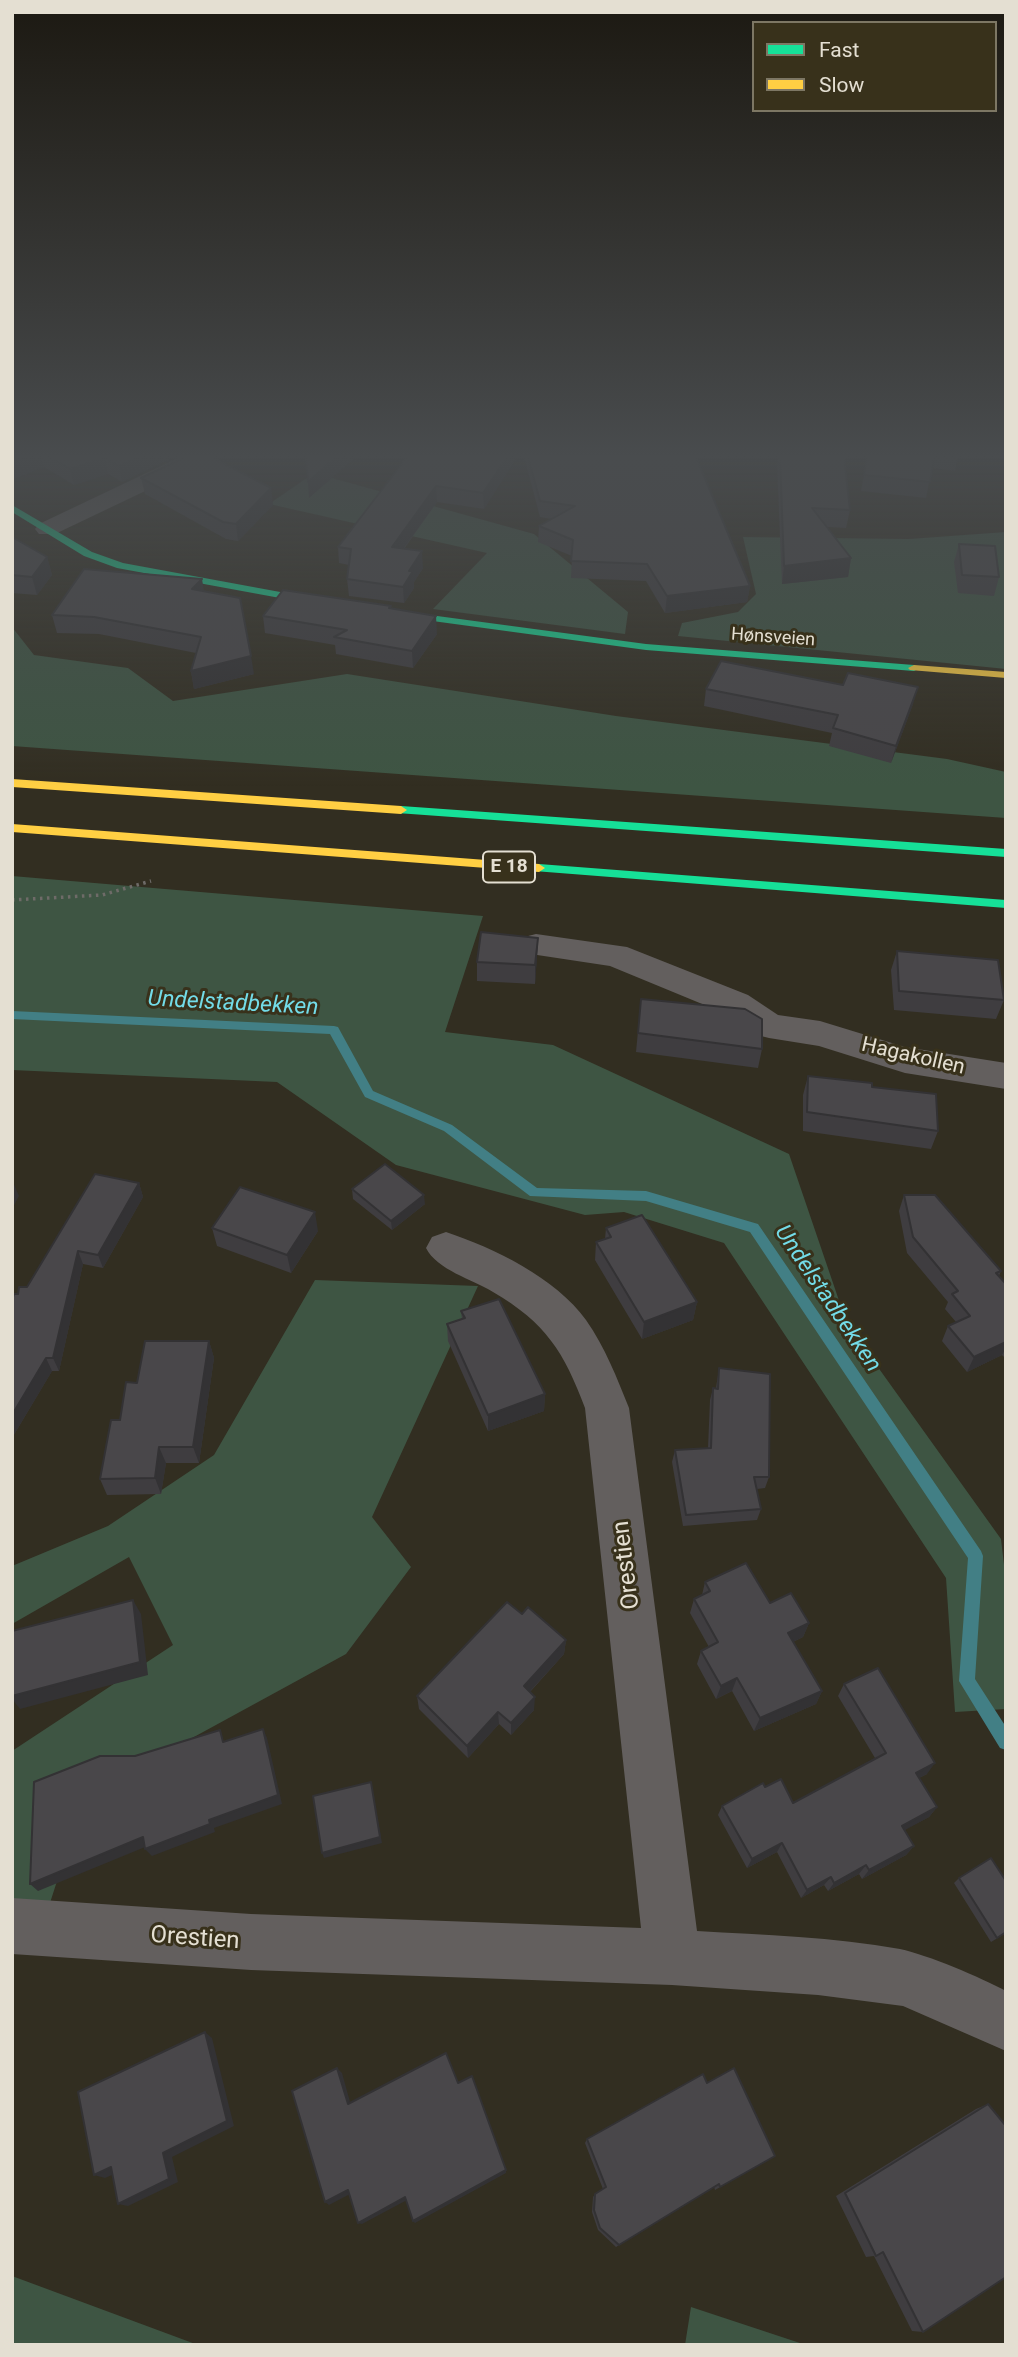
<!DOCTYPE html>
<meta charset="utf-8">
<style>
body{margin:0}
#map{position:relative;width:1018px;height:2357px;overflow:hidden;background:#322e21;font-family:Roboto,sans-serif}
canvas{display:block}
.frame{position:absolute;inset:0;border:14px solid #e4dfd2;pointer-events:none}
.legend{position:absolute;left:752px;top:21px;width:245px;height:91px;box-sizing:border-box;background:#38311b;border:2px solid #7d7764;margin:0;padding:9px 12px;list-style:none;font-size:21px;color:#e4dfd2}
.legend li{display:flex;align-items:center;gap:14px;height:35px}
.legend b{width:35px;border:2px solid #7d7764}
</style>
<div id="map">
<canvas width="1018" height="2357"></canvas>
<div class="frame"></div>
<ul class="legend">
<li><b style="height:9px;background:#16e098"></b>Fast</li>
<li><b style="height:9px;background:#ffcf43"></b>Slow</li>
</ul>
</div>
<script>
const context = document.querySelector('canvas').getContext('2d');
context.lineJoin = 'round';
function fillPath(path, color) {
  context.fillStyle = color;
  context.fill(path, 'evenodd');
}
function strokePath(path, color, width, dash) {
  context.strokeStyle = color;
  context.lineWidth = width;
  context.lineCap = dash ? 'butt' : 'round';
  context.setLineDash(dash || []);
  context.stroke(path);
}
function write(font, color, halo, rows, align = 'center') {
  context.font = font + ' Roboto,sans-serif';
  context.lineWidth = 6;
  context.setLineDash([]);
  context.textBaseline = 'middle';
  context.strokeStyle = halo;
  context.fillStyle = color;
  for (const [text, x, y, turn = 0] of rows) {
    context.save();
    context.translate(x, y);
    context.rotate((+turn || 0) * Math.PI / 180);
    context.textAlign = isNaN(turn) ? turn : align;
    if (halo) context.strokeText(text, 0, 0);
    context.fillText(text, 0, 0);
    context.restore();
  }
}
const green = new Path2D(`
 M314,473L534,534L628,612L625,634L433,609L487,553L269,504Z
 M1006,532V669L678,636L682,623L738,612L756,594L743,537L909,539Z
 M12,627L34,655L128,668L173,701L347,674L616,716L947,759L1006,772V818L12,746Z
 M12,876L483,916L445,1032L553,1045L789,1154L847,1324L1001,1539L1006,1582V1709L955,1712L946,1578L724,1243L624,1212L585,1215L396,1165L277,1082L12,1070Z
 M315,1280L478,1286L372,1517L411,1567L346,1654L84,1797L49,1906L12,1905V1751L173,1645L129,1557L12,1624V1566L108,1526L214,1455Z
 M12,2276L198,2345H12Z
 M691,2307L806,2345H685Z`);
const stream = new Path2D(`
 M12,1011L334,1026L338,1027L373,1091L452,1125L537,1188L646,1191L758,1224L981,1551L983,1556L975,1679L1006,1727V1750L1000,1748L959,1681L968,1558L750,1232L646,1201L530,1196L444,1131L365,1097L330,1034L12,1019Z`);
const path = new Path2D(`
 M12,900L102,895L151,881`);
const street = new Path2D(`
 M180,457H209L206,462L55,534H39L35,529L39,524Z
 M536,934L627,947L748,995L778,1015L820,1021L905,1047L1006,1063V1089L905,1073L819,1046L769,1038L757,1035L724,1013L610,966L524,953L519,945L524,937Z
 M446,1232C494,1248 556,1278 586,1320C605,1347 617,1378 629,1408L697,1931C764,1935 834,1937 900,1949C928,1955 980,1977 1006,1991V2051L903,2006L818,1995L672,1985L251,1970L12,1954V1898L251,1914L641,1928L585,1408C564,1352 546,1323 493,1292C472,1279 437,1270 426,1248L432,1237Z`);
const fast = new Path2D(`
 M12,505L92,552L123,563L329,601L334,604L329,607L117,568L84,556L12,512Z
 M385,609L646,644L914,665L920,668L914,671L646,650L381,614V610Z
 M401,806L1006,849V857L397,813V807Z
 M539,864L1006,900V908L534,871V865Z`);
const slow = new Path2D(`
 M914,665L1006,672V678L910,670L908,668Z
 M12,779L401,806L407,810L401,814L12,787Z
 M12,824L539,864L545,868L539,872L12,832Z`);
const wall = new Path2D(`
 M12,457H173L122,482L108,474L74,485L44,467Z
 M407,457H517L484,509L437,502L404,549L423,568L414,582V588L404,603L349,596L347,579L349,565L339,563L338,547Z
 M524,457H722V459L696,457L750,586L747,602L665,613L646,581L571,578L572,556L538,542L539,526L551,519L540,517Z
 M778,457H844L850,510L846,528L827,527L851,558L848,577L782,584L777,465Z
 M867,457H958L955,471L932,468L926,498L861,491Z
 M141,478L271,488L273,505L238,541L226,539L145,494Z
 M12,537L47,557L52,575L37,595L12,593Z
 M959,544L999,577L994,596L958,593L954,562Z
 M204,591L254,674L194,689L191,671L196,653L99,634L57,633L52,615Z
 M391,609L437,634L413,668L336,654L335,645L265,633L263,616Z
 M706,689L913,704L891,763L829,746L832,733L704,706Z
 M538,938L535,984L477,981V962Z
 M897,951L1004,1000L996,1019L894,1010L891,970Z
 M641,999L762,1049L758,1068L636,1052Z
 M808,1076L872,1087L938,1131L931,1149L803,1131V1095Z
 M139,1183L143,1197L103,1268L83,1264L59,1371H52L12,1438L18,1294Z
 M352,1189L425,1204L392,1230L353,1199Z
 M904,1195L1001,1271L999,1276L1006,1284V1359L1002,1355L967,1372L942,1341L948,1326L956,1322L945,1309L948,1302L907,1253L899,1211Z
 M212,1228L318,1231L291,1273L217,1246Z
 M606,1228L697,1302L693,1320L642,1339L595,1260L596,1242L605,1239Z
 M461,1311L545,1394L544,1411L488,1431L448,1341L447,1324L462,1319Z
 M209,1341L214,1358L199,1463H166L161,1494L107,1495L100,1479L120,1420L137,1383Z
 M719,1368L769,1477L765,1488L757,1489L761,1509L757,1520L683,1526L672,1462L675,1450L708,1448L710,1400L713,1388H716Z
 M705,1582L770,1603L809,1623L803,1637L793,1642L822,1691L816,1704L754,1731L732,1691L716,1699L697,1664L701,1651L709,1647L690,1613L694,1599L702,1595Z
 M522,1614L566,1640L564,1654L530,1692L534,1710L511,1735L499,1724L468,1758L419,1709L417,1696Z
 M844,1684L927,1774L919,1778L937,1807L929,1817L904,1830L914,1846L906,1855L862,1879L859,1874L828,1891L824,1885L801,1898L777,1852L747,1868L718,1815L722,1806L765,1787L793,1803L875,1758L838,1696Z
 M959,1878L1006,1933L991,1942L954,1883Z
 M707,2083L775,2156L715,2190L714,2187L616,2247L598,2230L592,2212L593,2197L595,2194L603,2189L585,2143L587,2139Z
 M988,2104L923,2332L912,2331L874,2256L866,2257L836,2196L976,2109Z`);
const shadedWall = new Path2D(`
 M25,457H41L44,467L12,480V462Z
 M137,457H173L122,482L119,466Z
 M336,457H356L309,498L308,482Z
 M507,457H517L484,509L483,493Z
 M105,458L108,474L74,485L70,469Z
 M436,486L437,502L393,563L392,547Z
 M271,488L273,505L238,541L236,524Z
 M422,551L423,568L414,582V588L404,603L403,587L409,571Z
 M47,557L52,575L37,595L32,577Z
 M851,558L848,577L782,584L784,566Z
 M202,579L205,597L192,589Z
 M750,586L747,602L665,613L667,596Z
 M436,616L437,634L413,668L412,651Z
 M251,656L254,674L194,689L191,671Z
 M918,687L913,704L891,763L896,746Z
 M538,938L537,958L535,984V965Z
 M12,1180L19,1196L12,1209Z
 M139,1183L143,1197L103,1268L98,1255Z
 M424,1195L425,1204L392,1230L391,1221Z
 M315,1212L318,1231L291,1273L287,1255Z
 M78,1251L83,1264L59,1371L53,1358Z
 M697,1302L693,1320L642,1339L644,1322Z
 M209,1341L214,1358L199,1463L193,1447Z
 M1006,1342V1348L1002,1355L967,1372L974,1357Z
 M46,1358L52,1371L12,1438V1415Z
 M545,1394L544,1411L488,1431V1415Z
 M159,1447L166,1463L161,1494L155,1478Z
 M133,1600L141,1614L148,1675L20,1709L12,1699V1696Z
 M809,1623L803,1637L782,1647L788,1633Z
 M566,1640L564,1654L523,1699L524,1686Z
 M737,1678L732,1691L716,1699L721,1686Z
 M822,1691L816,1704L754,1731L760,1718Z
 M535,1697L534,1710L511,1735V1723Z
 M498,1712L499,1724L468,1758L467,1746Z
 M263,1729L267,1738L282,1804L214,1828L215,1832L152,1856L145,1849L209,1820Z
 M935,1763L927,1774L909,1783L916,1773Z
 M371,1782L382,1843L324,1858L322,1853Z
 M937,1807L929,1817L894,1836L902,1826Z
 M143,1837L150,1845L38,1891L30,1884Z
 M782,1843L777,1852L747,1868L752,1859Z
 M914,1846L906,1855L862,1879L869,1870Z
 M866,1865L859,1874L828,1891L834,1883Z
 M831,1877L824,1885L801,1898L807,1890Z
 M205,2032L212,2038L234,2126L172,2157L178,2182L128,2206L118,2204L163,2153Z
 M337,2068L342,2073L352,2109L348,2104Z
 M111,2167L121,2171L105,2178L94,2175Z
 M506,2170V2173L415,2223L413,2221Z
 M348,2190L352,2193L329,2205L325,2202Z
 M405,2197L407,2200L362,2224L358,2223Z`);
const building = new Path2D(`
 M12,457H25L12,462Z
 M50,457H137L119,466L105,458L70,469Z
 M185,457H211L271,488L236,524L223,522L141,478Z
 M306,457H336L308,482Z
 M407,457H507L483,493L436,486L392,547L422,551L409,571H413L403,587L347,579L351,549L338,547Z
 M528,457H696L750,586L667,596L647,564L571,561L573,540L539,526L575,506L540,501Z
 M780,457H844L850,510L812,508L851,558L784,566Z
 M867,457H934L930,482L864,475Z
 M12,537L47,557L32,577L12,575Z
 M959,544L995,546L999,577L962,575Z
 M84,569L202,579L192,589L240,598L251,656L191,671L201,637L94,617L52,615Z
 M283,590L391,606L389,608L436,616L412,651L334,637L347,630L263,616Z
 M721,661L843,685L848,673L918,687L896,746L833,728L838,715L706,689Z
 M481,932L538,938L535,965L477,962Z
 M897,951L998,960L1004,1000L899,991Z
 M641,999L745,1009L762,1019V1049L638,1033Z
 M808,1076L872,1083V1087L936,1094L938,1131L807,1112Z
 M385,1164L424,1195L391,1221L352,1189Z
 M95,1174L139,1183L98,1255L78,1251L53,1358H46L12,1415V1300L14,1294H18L19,1287H27Z
 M240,1187L315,1212L287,1255L212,1228Z
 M904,1195H935L1001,1271L996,1273L1006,1284V1342L974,1357L948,1326L970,1316L952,1294L958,1291L913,1237Z
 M642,1215L697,1302L644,1322L596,1242L611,1237L606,1228Z
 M499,1299L545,1394L488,1415L447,1324L465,1318L461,1311Z
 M145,1341H209L193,1447H159L155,1478L100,1479L111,1420H120L126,1382L137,1383Z
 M719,1368L770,1374L769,1477H754L761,1509L686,1515L675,1450L711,1448L713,1388L718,1389Z
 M746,1563L770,1603L791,1593L809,1623L788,1633L822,1691L760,1718L737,1678L721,1686L701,1651L718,1642L694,1599L710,1591L705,1582Z
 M133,1600L140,1662L12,1696V1631Z
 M507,1602L522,1614L528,1607L566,1640L524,1686L535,1697L511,1723L498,1712L467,1746L417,1696Z
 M878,1668L935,1763L916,1773L937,1807L902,1826L914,1846L869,1870L866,1865L834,1883L831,1877L807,1890L782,1843L752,1859L722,1806L763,1783L765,1787L781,1779L793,1803L886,1753L844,1684Z
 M263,1729L278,1795L209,1820L210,1824L145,1849L143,1837L30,1884L34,1782L100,1756H135L220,1730L223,1742Z
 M371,1782L380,1837L322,1853L313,1796Z
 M991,1858L1006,1881V1932L997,1938L959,1878Z
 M205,2032L227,2121L163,2153L169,2179L118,2204L111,2167L94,2175L78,2092Z
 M446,2053L458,2083L472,2076L506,2170L413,2221L405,2197L358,2223L348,2190L325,2202L292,2091L337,2068L348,2104Z
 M734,2068L775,2156L720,2187L719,2184L619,2245L600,2228L594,2210L595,2194L606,2187L587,2139L703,2074L707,2083Z
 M988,2104L1006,2126V2277L923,2332L883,2252L876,2256L845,2193Z`);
const farStreetnames = [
 ["Hønsveien",773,638,4]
];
const shields = [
 [509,867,52]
];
const shieldNames = [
 ["E 18",509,867]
];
const streetNames = [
 ["Hagakollen",913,1057,13]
];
const waterNames = [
 ["Undelstadbekken",233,1004,3],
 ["Undelstadbekken",827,1299,56]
];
const nearStreetnames = [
 ["Orestien",627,1565,-97],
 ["Orestien",195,1939,4]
];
fillPath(green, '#3e5543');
fillPath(stream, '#427f85');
strokePath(path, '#6e6b68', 3.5, [2.5, 4.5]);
fillPath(street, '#635f5e');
fillPath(fast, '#16e098');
fillPath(slow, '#ffcf43');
fillPath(wall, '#3f3d40');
fillPath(shadedWall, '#333234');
fillPath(building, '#49474a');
strokePath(building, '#333234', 2);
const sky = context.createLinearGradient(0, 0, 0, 787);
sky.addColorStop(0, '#1c1912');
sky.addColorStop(0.58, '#494c4e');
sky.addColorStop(1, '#494c4e00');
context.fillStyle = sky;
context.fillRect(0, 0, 1018, 787);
write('18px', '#e4dfd2', '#38311b', farStreetnames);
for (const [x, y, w] of shields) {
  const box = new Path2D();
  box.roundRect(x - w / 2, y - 15.5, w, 31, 5);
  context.fillStyle = '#38311b';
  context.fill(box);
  strokePath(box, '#e4dfd2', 2);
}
write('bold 19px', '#e4dfd2', null, shieldNames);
write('21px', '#e4dfd2', '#38311b', streetNames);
write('italic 23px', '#73dce8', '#38311b', waterNames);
write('24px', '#e4dfd2', '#38311b', nearStreetnames);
</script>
